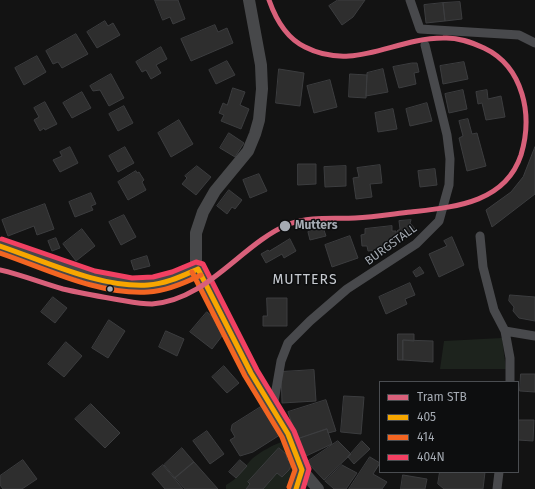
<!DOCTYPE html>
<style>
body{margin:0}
#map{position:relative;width:535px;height:489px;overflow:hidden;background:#131313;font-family:"Fira Sans",sans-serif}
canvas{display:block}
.legend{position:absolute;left:379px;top:381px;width:140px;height:92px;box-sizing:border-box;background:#0d0e0f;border:1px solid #4a4d51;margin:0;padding:5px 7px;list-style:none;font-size:12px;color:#a5abb3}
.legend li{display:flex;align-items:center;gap:8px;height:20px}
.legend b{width:20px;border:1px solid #4a4d51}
</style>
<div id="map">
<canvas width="535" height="489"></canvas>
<ul class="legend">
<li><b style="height:5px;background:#d8607a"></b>Tram STB</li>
<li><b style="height:5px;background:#f7a600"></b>405</li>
<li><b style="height:5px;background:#f26522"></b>414</li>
<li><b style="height:5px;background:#f24062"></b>404N</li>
</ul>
</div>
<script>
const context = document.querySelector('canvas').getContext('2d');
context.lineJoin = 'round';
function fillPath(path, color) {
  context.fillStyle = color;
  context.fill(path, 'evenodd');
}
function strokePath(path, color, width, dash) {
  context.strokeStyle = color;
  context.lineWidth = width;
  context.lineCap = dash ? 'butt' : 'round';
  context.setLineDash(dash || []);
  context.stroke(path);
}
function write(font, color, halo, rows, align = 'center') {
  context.font = font + ' "Fira Sans",sans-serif';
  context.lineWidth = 3;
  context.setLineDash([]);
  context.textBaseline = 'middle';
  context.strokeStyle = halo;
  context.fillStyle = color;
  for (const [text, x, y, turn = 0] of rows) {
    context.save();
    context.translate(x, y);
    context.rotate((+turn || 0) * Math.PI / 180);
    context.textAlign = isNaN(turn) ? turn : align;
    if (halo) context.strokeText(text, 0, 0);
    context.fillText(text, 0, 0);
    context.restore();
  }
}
const green = new Path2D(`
 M502,338L506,369H440L444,341Z
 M285,441C294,464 297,466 286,489H226V485C239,478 241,471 250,461C256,454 276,443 285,441Z`);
const building = new Path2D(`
 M155,0H178L185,19L173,24L170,17L163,20Z
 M338,0H365L353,17L342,25L329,6Z
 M460,2L462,19L445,21L443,3Z
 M443,3L445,21L426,23L424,5Z
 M105,21L108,26L113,23L120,35L97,48L87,32Z
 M215,25L218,32L227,28L233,43L191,61L181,39Z
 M76,34L88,54L62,68L58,62L53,64L46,51Z
 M161,47L167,59L156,65L161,73L151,79L146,70L142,72L136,62Z
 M37,56L46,72L24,85L15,68Z
 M227,61L235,75L216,84L209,70Z
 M464,62L468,79L443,84L440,66Z
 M412,63H417L419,72L414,73L416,84L399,88L393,67Z
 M279,69L304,73L300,106L276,103Z
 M383,69L388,92L366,96L367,73Z
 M111,74L124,98L109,106L100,90L93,91L90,86Z
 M350,74L367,75L366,98L349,97Z
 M330,80L337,107L314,113L307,86Z
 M233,88L245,92L240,105L249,109L241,129L221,121L224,115L219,113L223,103L227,105Z
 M463,90L467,109L449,113L445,94Z
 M487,90L488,99L501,96L505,117L486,120L482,103L478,104L476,92Z
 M82,92L91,108L72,118L63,103Z
 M45,102L57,124L45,130L44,128L40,131L34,120L39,117L34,108Z
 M427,103L432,121L410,126L406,109Z
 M124,106L133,123L118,131L109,114Z
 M393,109L397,129L378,132L375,113Z
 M468,119L472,134L477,133L486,166L467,171L459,138L463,136L459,121Z
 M179,120L193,144L171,157L158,133Z
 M229,133L244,143L235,157L220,148Z
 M70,147L78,163L60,172L53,160L62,156L60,152Z
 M125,147L134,163L118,172L109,156Z
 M535,147V194L492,227L486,210L511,192L523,177Z
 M298,164H316V184L298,185Z
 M380,165L382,183L370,184L372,197L356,199L353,178L359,177L357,168Z
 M197,166L211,177L196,195L182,184L187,178L185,176Z
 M346,166V186L325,187L324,167Z
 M435,169L437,185L420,187L418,171Z
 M136,171L137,173L139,172L144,180L142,182L146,190L128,200L118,182Z
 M259,174L267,191L250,198L243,180Z
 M229,190L242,200L235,209L232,207L227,214L217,206Z
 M91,193L96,204L91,206L93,210L75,217L69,202Z
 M45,204L54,229L37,235L34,226L8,236L2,220Z
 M124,215L136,237L121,245L109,222Z
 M411,220L410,223L415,229L401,238L397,231L400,229L399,221Z
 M392,226V231H396L397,243H394V248L368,251L367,246H362L361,235L365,234V229Z
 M323,227L326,236L310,240L308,232Z
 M82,229L95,246L76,261L63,244Z
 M350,236L358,258L332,267L325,245Z
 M452,237L464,265L439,277L429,254L447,246L444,241Z
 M56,238L60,248L52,251L48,241Z
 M290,239L296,251L284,258L282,254L266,263L261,254L268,250L269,251Z
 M147,256L150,266L134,270L131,261Z
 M420,267L424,273L416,277L413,272Z
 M410,283L415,295L405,299L407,304L386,314L379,297Z
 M510,295L535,297V321L519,318L513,311L514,307L509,301Z
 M53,297L67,308L55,323L41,312Z
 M267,298H287V326H263V316H267Z
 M207,312L219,322L216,325L225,332L212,349L190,332Z
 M109,320L125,331L108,358L92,348Z
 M166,331L184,339L177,356L159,347Z
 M398,334H414V341L403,340V360H398Z
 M403,340L433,341V362L403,360Z
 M66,342L82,356L64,377L48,364Z
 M224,366L239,383L227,393L212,377Z
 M314,370L316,401L282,403L281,372Z
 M521,374H535V392L520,391Z
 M344,396L364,397L361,434L341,432Z
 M326,400L336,431L328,433L327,429L297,439L288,412Z
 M91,404L120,433L105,448L75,419Z
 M264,405L283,433L253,452L240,456L230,440L235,437L231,430L232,425Z
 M518,420H534L533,441L518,440Z
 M327,429L332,444L304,457L298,439Z
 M207,431L224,454L210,464L193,441Z
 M338,441L351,454L324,480L307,462Z
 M362,441L370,449L354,464L348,457Z
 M182,448L194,462L175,478L164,465Z
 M279,448L286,454L287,459L292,464L289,470L282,477L277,473L263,489H246L250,484L248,482Z
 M370,457L380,463L373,474L387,482L382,489H349Z
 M23,460L37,479L22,489H3L0,485V476Z
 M240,460L247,466L236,478L229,472Z
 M194,462L218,489H185L175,478Z
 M163,465L183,489H165L152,474Z
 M342,465L357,473L346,489H334L325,481Z
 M440,472H485L483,489H444L438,484Z
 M403,475L427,479L425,489H401Z`);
const street = new Path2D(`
 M410,0L420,29L519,35L535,43
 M480,236L483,267L494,310L505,331L510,358V382
 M505,331L535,336
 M273,407L281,361L288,343L310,321L347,289L416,244L439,221L449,185L450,159L447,135L425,45
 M497,489L499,472`);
const secondary = new Path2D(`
 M249,0L261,65L262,89L259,120L255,134L248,151L215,191L203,212L196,233V262L251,373L282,424L302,470L318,489
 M0,246C42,259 105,288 148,285C166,283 183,276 198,269
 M296,489L302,470`);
const bus1 = new Path2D(`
 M0,246C45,261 100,288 148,285C166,284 182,276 198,269
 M198,269L251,373L288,434L302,470L296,489`);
const bus2 = new Path2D(`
 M0,253C47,269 98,295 148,292C167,291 185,283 201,275
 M192,272L245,376L282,437L295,470L289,487`);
const bus3 = new Path2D(`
 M2,239L95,271L132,278L153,277L172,272L196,262L203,264L257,370L294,431L309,469L303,489`);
const tram1 = new Path2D(`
 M0,270C22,275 42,283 63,289C80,293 97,296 114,299C127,301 139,304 152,304C208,300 241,244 289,224C310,216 333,219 355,218C374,217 393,214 411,212C455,207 505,203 521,155C527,135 528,114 522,94C516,74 503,57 484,48C471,42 458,37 443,38C394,38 354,72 305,47C286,38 276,20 269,0`);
const markers = [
 [285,226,6,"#a5abb3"],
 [110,289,3.5,"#a5abb3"]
];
const stopNames = [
 ["Mutters",295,226]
];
const streetNames = [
 ["BURGSTALL",391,245,-36]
];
const quarterNames = [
 ["MUTTERS",305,280]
];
fillPath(green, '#1d231d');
fillPath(building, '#2e2e2e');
strokePath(building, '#3c3d3f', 1);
strokePath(street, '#48494c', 9);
strokePath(secondary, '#47484a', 12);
strokePath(bus1, '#f7a600', 5);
strokePath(bus2, '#f26522', 5);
strokePath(bus3, '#f24062', 5);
strokePath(tram1, '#d8607a', 5);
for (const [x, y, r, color] of markers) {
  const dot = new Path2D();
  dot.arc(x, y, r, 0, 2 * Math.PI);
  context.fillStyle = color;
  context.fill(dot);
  strokePath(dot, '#0d0e0f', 1.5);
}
write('bold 12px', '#a5abb3', '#0d0e0f', stopNames, 'left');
write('12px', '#a5abb3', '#0d0e0f', streetNames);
context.letterSpacing = '1px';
write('14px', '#c6cad0', '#0d0e0f', quarterNames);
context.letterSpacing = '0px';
</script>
